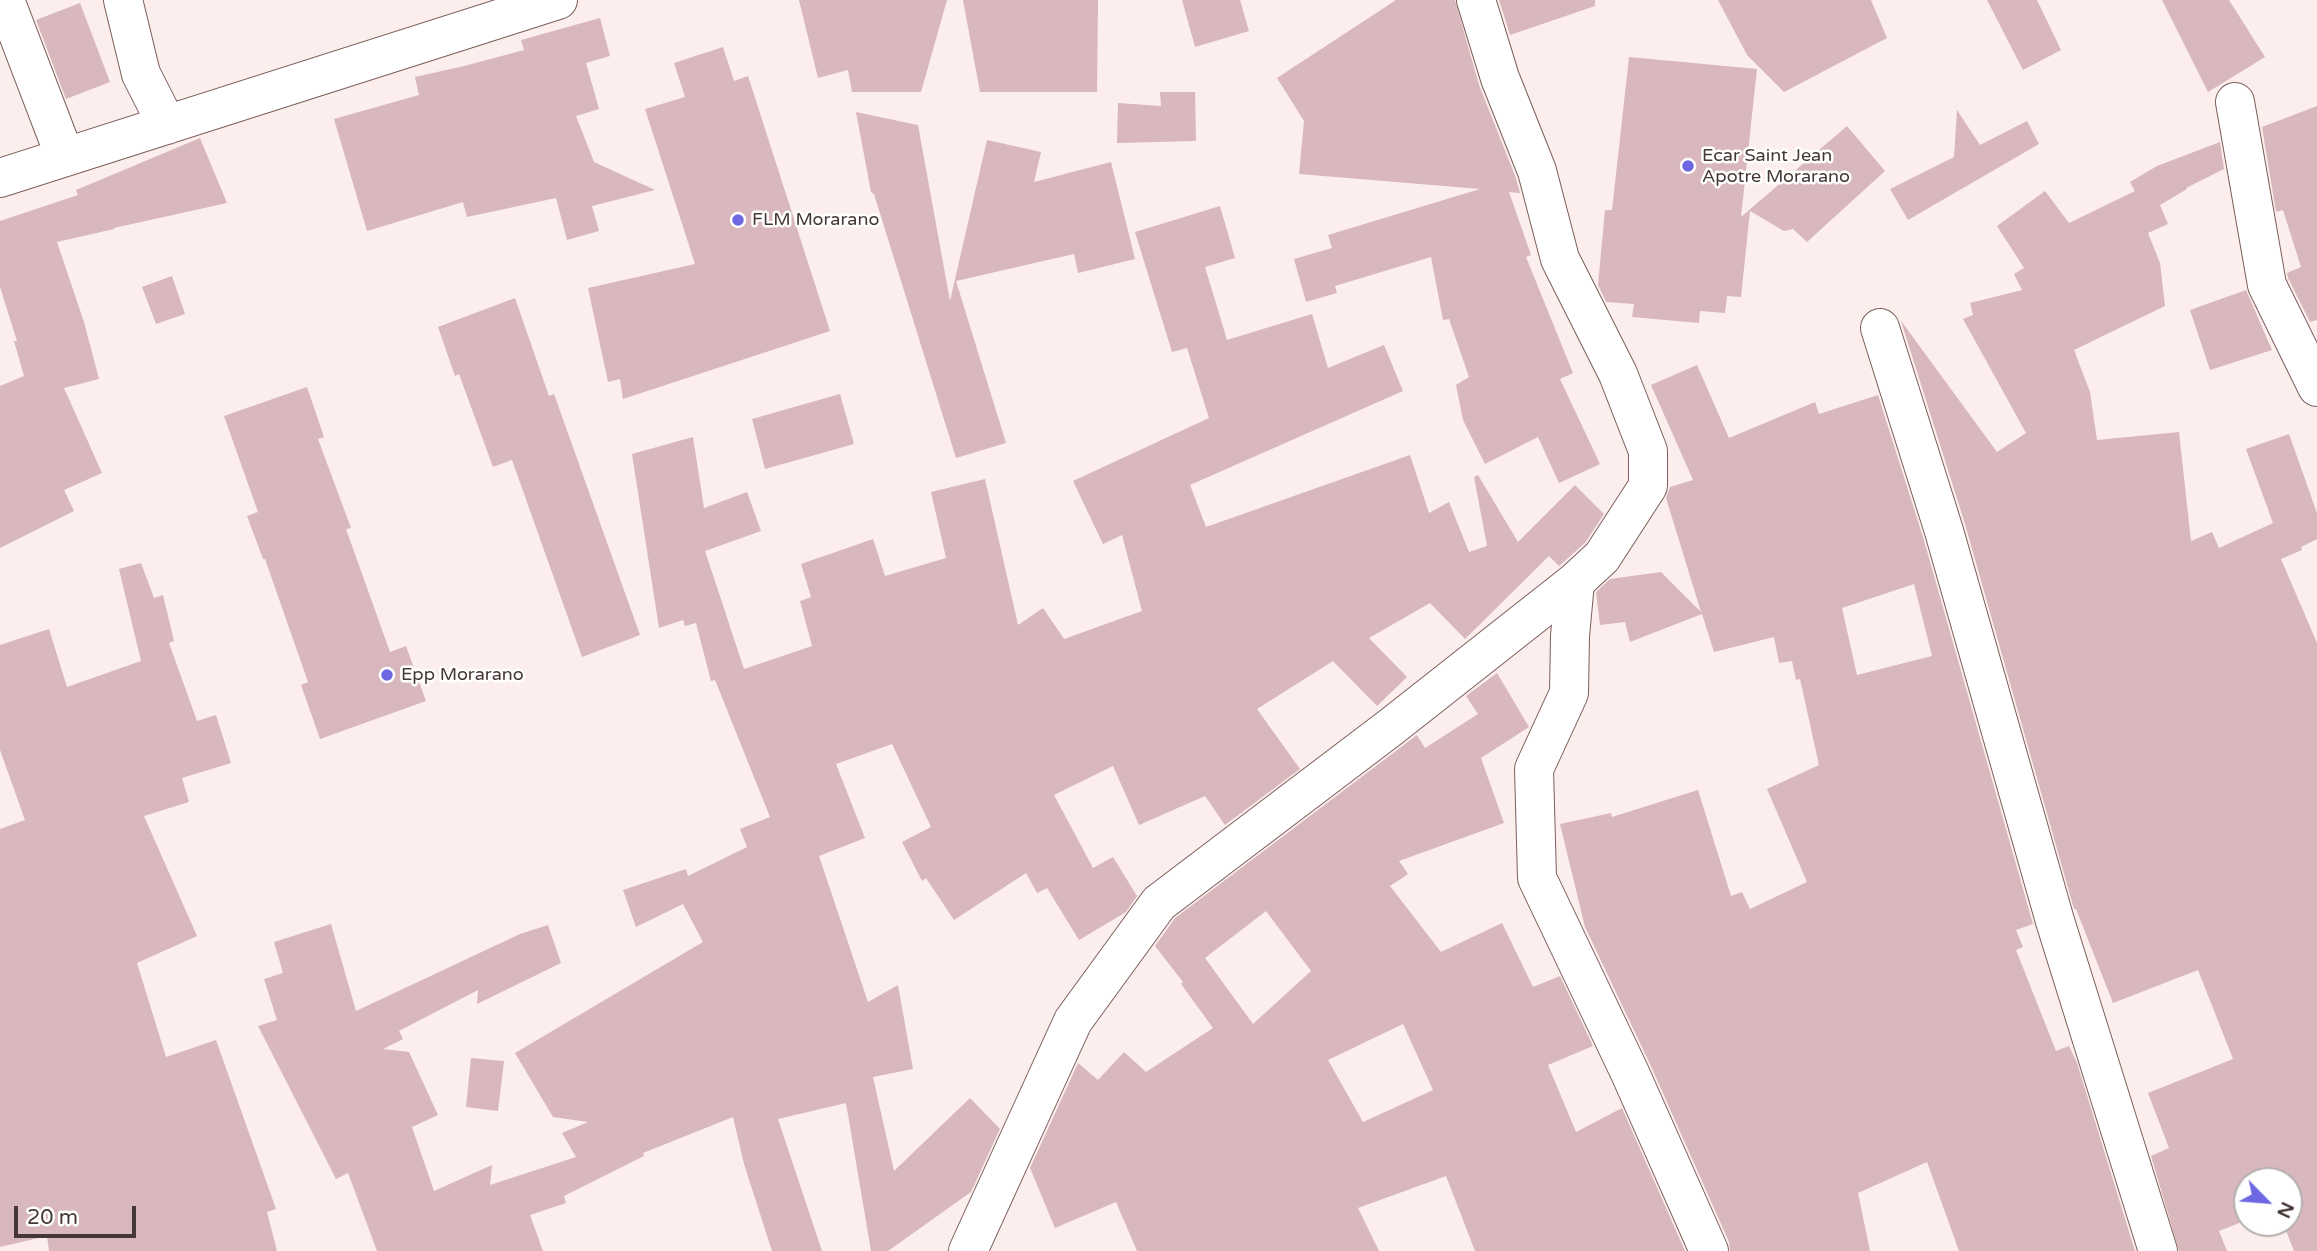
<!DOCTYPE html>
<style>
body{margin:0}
#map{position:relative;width:2317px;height:1251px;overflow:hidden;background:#fceeec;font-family:"Varela Round",sans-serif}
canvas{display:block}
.north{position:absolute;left:2233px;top:1167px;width:70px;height:70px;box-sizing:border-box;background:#fff;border:2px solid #b5afae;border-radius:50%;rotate:115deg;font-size:19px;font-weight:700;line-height:28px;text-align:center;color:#453735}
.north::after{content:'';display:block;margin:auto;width:24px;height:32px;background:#6d68e2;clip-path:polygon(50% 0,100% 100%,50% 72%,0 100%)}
.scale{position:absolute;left:14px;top:1206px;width:122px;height:32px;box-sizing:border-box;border:4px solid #453735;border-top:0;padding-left:9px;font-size:21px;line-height:24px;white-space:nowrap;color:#453735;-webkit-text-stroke:5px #fff;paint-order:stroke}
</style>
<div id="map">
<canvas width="2317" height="1251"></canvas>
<div class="north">N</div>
<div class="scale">20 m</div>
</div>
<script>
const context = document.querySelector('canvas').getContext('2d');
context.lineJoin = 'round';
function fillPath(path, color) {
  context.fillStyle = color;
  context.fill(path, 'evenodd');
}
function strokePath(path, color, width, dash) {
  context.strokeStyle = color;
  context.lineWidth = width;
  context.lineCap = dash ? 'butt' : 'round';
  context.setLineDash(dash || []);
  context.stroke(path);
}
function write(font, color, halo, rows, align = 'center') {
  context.font = font + ' "Varela Round",sans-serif';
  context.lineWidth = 5;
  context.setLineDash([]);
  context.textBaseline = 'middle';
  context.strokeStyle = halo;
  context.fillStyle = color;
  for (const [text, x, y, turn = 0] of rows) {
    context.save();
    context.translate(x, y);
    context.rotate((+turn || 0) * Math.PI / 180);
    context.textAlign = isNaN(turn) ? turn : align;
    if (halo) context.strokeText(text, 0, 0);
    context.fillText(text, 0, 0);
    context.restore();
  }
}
const building = new Path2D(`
 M799,0H947L921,92H852L848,70L818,78Z
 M963,0H1098L1097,92H980Z
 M1182,0H1240L1249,31L1195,47Z
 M1396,0H1455L1479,85L1516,178L1520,193L1509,192L1531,255L1526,257L1573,373L1560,379L1600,464L1559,483L1538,437L1485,464L1463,420L1456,385L1469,377L1449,319L1443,320L1431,257L1335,286L1337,293L1306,302L1294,259L1332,248L1328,235L1480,189L1299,174L1304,121L1277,78Z
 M1499,0H1595V6L1510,35Z
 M1718,0H1871L1887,38L1784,92L1747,55Z
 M1987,0H2037L2061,50L2023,70Z
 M2162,0H2229L2265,57L2208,92Z
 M80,3L110,82L66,99L36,20Z
 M600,18L610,56L586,63L599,109L576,116L594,162L655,190L592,206L599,231L567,240L556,198L467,217L463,202L367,231L334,119L419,95L415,77L464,66L524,50L521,40Z
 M723,47L734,81L748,76L830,331L623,399L620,379L608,382L588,288L695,264L645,109L685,97L674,63Z
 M1629,57L1757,69L1741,217L1847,126L1885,171L1807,242L1793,229L1784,231L1750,211L1741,297L1727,296L1725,313L1700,311L1699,323L1632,317L1634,304L1606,302L1598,285L1605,210H1612Z
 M1160,92H1195L1196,141L1117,143L1118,103L1161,106Z
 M2317,106V320L2310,322L2288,278L2287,273L2301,267L2283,210L2276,212L2262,127Z
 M1957,110L1980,145L2027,121L2039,144L1908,220L1890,189L1954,157Z
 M856,112L918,125L950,301L987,140L1041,152L1034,182L1111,162L1135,259L1078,273L1074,254L956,281L1006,443L956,458L874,194L871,192Z
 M200,138L227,203L114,228V229L57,242L84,322L99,379L64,388L102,473L64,490L74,511L0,548V386L24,376L14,341H17L0,287V221L78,195L76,190Z
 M2220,142L2224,169L2186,188L2187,189L2160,205L2168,224L2148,233L2160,263L2165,306L2074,350L2090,392L2097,440L2179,432L2191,541L2212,532L2219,548L2273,523L2246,449L2289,434L2317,513V539L2301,547L2302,550L2281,559L2317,643V1251H2294L2283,1223H2289V1181H2247V1220L2219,1231L2227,1251H2179L2151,1156L2169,1148L2148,1093L2233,1059L2198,970L2113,1003L2076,909H2074L1965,524L1901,321L1896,314L1997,452L2026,433L1963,319L1973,315L1970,303L2022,290L2014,274L2024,268L1997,226L2045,191L2069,223L2135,191L2130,182L2157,166Z
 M1220,206L1235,258L1205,267L1227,340L1312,314L1328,368L1384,345L1403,391L1190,485L1206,527L1410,455L1429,513L1449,502L1469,552L1487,546L1474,477L1478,475L1518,542L1575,485L1604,514L1585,543L1559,566L1549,556L1465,639L1430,603L1369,638L1407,677L1377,706L1333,661L1257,709L1300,769L1225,825L1205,796L1139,825L1113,766L1054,795L1093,868L1113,857L1137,896L1126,912L1079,940L1047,888L1037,893L1026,873L954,920L926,878L922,881L902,842L931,827L892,744L836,764L865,838L819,856L868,1002L898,985L913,1069L873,1077L894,1171L970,1098L1000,1129L971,1192L888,1251H871L846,1103L778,1119L822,1251H772L744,1164L733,1117L643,1153L644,1156L564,1196L566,1203L530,1215L543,1251H377L348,1173L336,1179L258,1026L277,1020L264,979L283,973L274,942L331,924L356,1011L520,934L548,925L561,963L477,1004L478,990L399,1031L403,1039L383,1049L409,1052L438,1115L412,1127L434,1191L492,1165L490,1185L576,1157L562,1133L588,1122L553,1117L515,1053L703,942L683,904L636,927L623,890L686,869L688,876L747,847L740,829L770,817L715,680L711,681L696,623L685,626L683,620L659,628L632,454L693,437L704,508L747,492L761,531L705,551L744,669L812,646L800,601L811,597L801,564L873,539L885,576L946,558L931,492L985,479L1018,625L1043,608L1064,639L1142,611L1122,535L1103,544L1073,481L1209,418L1187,348L1172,352L1135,232Z
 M172,276L185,314L156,324L142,287Z
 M2246,290L2272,350L2210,370L2190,310Z
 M515,298L549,396L554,394L640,635L582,657L512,460L493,467L459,374L455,376L438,327Z
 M1697,365L1729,438L1815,402L1819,414L1878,395L1923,537L2033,924L2016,930L2023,947L2016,950L2056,1051L2069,1046L2077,1063L2135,1251H1959L1927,1162L1858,1193L1870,1251H1730L1729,1242L1650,1064L1585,927L1560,824L1611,813L1612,817L1698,790L1731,896L1742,892L1750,909L1807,882L1767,789L1819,765L1800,679L1796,680L1792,661L1779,663L1774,637L1714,652L1702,614L1630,642L1625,622L1600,625L1596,592L1610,579L1661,572L1701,612L1666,498L1670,487L1693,480L1651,385ZM1914,584L1932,656L1857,675L1842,608Z
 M307,387L324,437L318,439L351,528L346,529L390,652L406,646L426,701L320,739L301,685L308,682L265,559H263L247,516L258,512L224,416Z
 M840,394L854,444L765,469L752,419Z
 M141,563L154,598L163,595L174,641L169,643L197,721L216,715L231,763L182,778L189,802L144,816L197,936L137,963L166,1057L216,1040L276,1209L267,1212L277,1251H49L47,1236L0,1247V829L25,820L0,750V645L49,629L67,687L141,661L119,569Z
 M1497,673L1529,727L1481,758L1504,823L1399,861L1408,874L1390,886L1441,952L1502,923L1533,987L1560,976L1593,1046L1548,1065L1576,1132L1622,1108L1685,1251H1475L1446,1176L1358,1208L1379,1251H1137L1116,1202L1055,1228L1030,1168L1078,1063L1098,1080L1124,1052L1146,1072L1213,1028L1181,984L1183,982L1155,946L1175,918L1417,735L1425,748L1478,714L1466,696ZM1266,911L1311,971L1253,1024L1205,958ZM1403,1024L1433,1090L1363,1122L1328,1060Z
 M471,1058L504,1061L498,1111L466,1107Z`);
const minor = new Path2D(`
 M5,0L65,157
 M123,0L141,74L167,125
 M2235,102L2267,285L2317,387
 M0,178L558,0
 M1880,328L1944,531L2055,921L2158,1251
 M1575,582L1570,636L1569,693L1534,769L1537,878L1630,1073L1709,1251
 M968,1251L1073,1021L1159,903L1391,727L1575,582L1602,557L1648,486V451L1618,374L1560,259L1537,171L1500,78L1476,0`);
const markers = [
 [1688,166,7,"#6d68e2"],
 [738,220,7,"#6d68e2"],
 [387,675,7,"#6d68e2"]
];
const poiNames = [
 ["Ecar Saint Jean",1702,156],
 ["Apotre Morarano",1702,177],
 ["FLM Morarano",752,220],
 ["Epp Morarano",401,675]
];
fillPath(building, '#d8b7bd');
strokePath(minor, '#7b5e5a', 40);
strokePath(minor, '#fff', 38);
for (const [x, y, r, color] of markers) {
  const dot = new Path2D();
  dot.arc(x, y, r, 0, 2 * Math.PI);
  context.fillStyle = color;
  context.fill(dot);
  strokePath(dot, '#fff', 2.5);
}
write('18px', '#453735', '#fff', poiNames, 'left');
</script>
